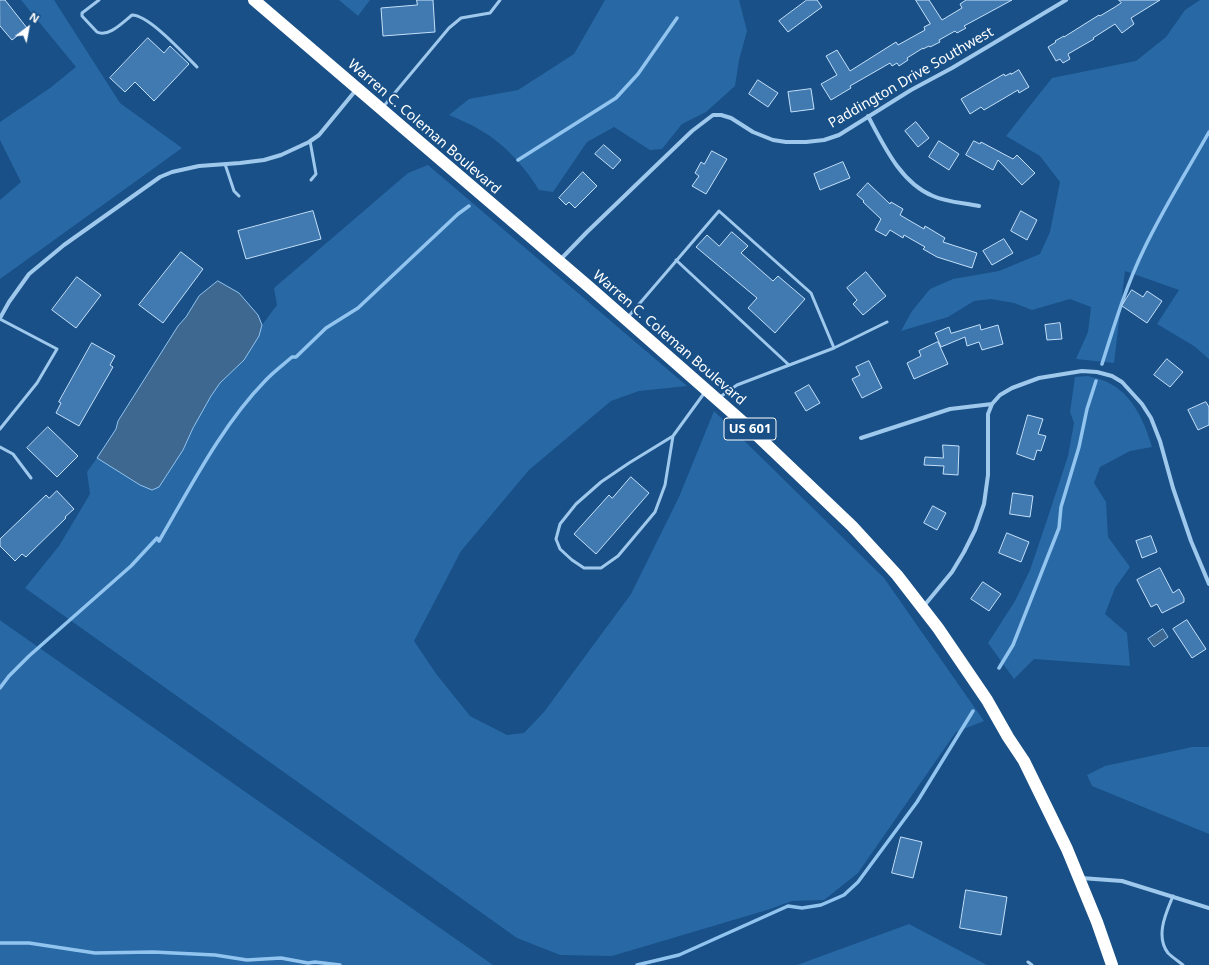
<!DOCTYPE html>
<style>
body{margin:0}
#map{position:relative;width:1209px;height:965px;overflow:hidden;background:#185087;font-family:"Noto Sans",sans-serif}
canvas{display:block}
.north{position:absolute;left:8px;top:8px;width:40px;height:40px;-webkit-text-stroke:3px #185087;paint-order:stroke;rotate:32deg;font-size:11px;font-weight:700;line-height:16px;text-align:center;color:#fff}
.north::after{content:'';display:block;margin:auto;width:14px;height:18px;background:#fff;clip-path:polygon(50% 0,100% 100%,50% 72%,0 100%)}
</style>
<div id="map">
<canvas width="1209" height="965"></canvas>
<div class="north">N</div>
</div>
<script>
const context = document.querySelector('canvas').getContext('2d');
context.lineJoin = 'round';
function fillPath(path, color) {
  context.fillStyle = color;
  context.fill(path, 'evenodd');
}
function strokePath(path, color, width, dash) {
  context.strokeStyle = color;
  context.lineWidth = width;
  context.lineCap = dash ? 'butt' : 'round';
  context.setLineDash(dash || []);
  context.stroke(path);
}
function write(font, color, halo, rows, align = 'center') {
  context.font = font + ' "Noto Sans",sans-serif';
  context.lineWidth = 3.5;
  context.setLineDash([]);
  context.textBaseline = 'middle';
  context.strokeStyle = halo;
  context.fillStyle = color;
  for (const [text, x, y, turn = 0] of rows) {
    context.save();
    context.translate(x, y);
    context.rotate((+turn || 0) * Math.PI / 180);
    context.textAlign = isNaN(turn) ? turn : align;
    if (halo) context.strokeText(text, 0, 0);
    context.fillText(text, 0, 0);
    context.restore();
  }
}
const green = new Path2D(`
 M21,0H54L120,103L182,148L0,279V200L21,182L0,140V122L50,88L76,67Z
 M339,0H370L358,16Z
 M605,0H739L747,31L739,60L735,86L706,112L682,124L662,149L650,150L614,127L587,142L553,192L539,190C524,166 505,144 480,130C471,124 460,120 449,115L469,99L518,90L574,54Z
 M1200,0H1209V359L1194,346L1157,324L1179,290L1125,271L1114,363L1076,359L1088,332L1091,307L1070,299L1032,310L1014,303L991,299L974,301L948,317L901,331L912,311L930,289L953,279L999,271L1040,254L1050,232L1060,182L1040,156L1006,136L1052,78L1136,61L1166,37L1185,10Z
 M428,165L687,386L639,391L611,401L529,470L461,551L414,641L437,675L470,716L507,735L524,733L544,712L631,594L679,497L714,411L884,578L984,721L956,732L858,873L824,900L792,901L767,910L612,956L560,955L517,938L25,588L59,546L90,494L87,472L97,458L140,485L183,450L193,428L211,396L220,383L244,360L259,336L262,325L277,305L274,288L408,173Z
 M1087,376C1092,377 1097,378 1102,380C1131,390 1144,420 1152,447L1130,451L1100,467L1094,483L1106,502L1108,537L1130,567L1115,588L1105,614L1127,633L1130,666L1034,659L1014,679L988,643L1015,601L1030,570L1047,520L1068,456L1074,423L1070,412L1075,377Z
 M0,620L1,621L493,965H0Z
 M1192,747H1209V834L1092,786L1087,775L1105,766Z
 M909,924L987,965H797Z`);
const water = new Path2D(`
 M218,281L239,293L258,315L262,325L259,336L244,360L220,383L211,396L193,428L183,450L159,487L152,490L140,485L97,458L116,429L118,421L178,326L186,317L199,296Z
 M1163,629L1168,637L1154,647L1148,639Z`);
const stream = new Path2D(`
 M518,160L616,98L638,74L677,18
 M1102,364C1114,326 1126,286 1144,249C1163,209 1187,171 1209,132
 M999,668L1013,645L1059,528L1061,507L1079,447L1087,409L1096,381
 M0,688L9,676L29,656L131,566L157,538L159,541C190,488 222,425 265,381C273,372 283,365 292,357H296L326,328L358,308L458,214L469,206
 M0,943H29L95,953L153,952L215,955L247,960L281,958L308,963L315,962L340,965
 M637,965L679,955L788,906L802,908L821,905L844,895L858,882L917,802L973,711`);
const building = new Path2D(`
 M0,0H5L27,28L12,40L0,26Z
 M417,0H433L435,32L383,36L381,8L417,5Z
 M807,0H817L822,7L788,32L779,21Z
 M916,0H929L942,20L962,8L960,4L966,0H1012L964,26L966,28L957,33L955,31L939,40L940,42L930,47L929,46L923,49V48L907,58L908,60L899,66L897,63L892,66L890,63L850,86L851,88L831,100L821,84L837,75L826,56L837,50L850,71L896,42L898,45L925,30L924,27L930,24Z
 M1119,0H1160L1131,18L1134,24L1122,33L1115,24L1093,38L1094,39L1068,54L1070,59L1063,63L1060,59L1056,61L1048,47L1056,42L1055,41L1064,36V37L1099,15L1100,16L1115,7L1121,3Z
 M148,38L164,53L170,46L189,64L154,101L135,82L125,92L110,78Z
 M1019,70L1029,87L1019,93L1018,90L984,110L981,107L970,114L961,99L1004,74L1005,76L1011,73V74Z
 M758,80L778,93L768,107L749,94Z
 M811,89L814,109L791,112L788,92Z
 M916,122L929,138L918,147L905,131Z
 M939,141L959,154L949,170L929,157Z
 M974,141L980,144L981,142L1013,159L1017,155L1035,173L1022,185L998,160L993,170L966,155Z
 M604,145L621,160L613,169L595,154Z
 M712,151L727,159L706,194L692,186L699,176L695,173L701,162L704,164Z
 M843,162L850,178L820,190L814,174Z
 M583,172L597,186L575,208L569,202L566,205L559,198Z
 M868,183L890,204L891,202L903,209L900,215L924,229L925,226L945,238L943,242L977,253L972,268L937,257L923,249L925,247L904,235L903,238L890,230L886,236L875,230L881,219L863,202L864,201L857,195Z
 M313,211L321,239L246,259L238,231Z
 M1021,211L1037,220L1027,240L1011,231Z
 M732,232L748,246L741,253L773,281L778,276L805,299L775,333L748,308L757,298L696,247L707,235L719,246Z
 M1004,239L1013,253L992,265L983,251Z
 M181,252L203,269L163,323L139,305Z
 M866,272L886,296L863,315L853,304L857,300L847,288Z
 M77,277L101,295L76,328L52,310Z
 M1132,290L1143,297L1147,291L1162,301L1147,323L1122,306Z
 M1060,323L1062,339L1047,340L1045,325Z
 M980,325L981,330L998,325L1003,344L982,350L979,342L967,346L965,337L941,347L935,333L949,327L951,333Z
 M938,342L948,364L914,379L907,363L921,356L919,351Z
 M92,343L115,356L110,365L113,367L79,426L56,413L61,403L59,402Z
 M1167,359L1183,372L1170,387L1154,375Z
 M869,361L882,388L862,398L852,379L860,375L856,367Z
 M809,385L820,403L806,411L795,393Z
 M1206,402L1209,407V425L1198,430L1188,410Z
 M1028,415L1043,419L1038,434L1046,436L1041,451L1037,450L1034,460L1017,454Z
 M48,427L78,456L57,477L27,448Z
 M943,445L959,446L958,475L943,474L944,466L924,465L925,457L943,458Z
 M631,477L649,493L596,554L574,534L609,495L612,498Z
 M57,491L74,509L65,517L66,518L26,557L22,554L15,561L0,546V539L46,495L49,498Z
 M1013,493L1033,496L1030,517L1010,514Z
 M933,506L946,513L937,530L924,523Z
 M1007,533L1029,542L1021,562L999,553Z
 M1151,536L1157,552L1142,558L1136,541Z
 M1160,568L1173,593L1179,589L1184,598V602L1162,613L1157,604L1151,607L1137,580Z
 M983,582L1001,594L989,611L971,599Z
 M1187,620L1206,649L1192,658L1173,629Z
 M901,837L922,842L913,878L892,873Z
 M966,890L1007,897L1001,935L960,928Z`);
const lane = new Path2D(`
 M99,0L82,13V16L97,32C108,38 123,22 132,15C149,15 184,54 197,67
 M383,107L449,28L461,18L490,13L500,0
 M310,141L316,174L311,180
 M225,164L234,191L239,196
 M676,260L789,365
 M628,317L719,211L811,293L834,348
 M0,319L57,349L37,383L0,429
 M720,397L737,385L834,348L887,322
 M673,436L665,485L655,512L618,556L601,568H584L572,560L560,549L556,539L560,524L576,504L601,482L629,463L673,436L705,392
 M0,447L13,454L31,478
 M1173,896C1166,913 1155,936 1168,953C1172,957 1178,961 1183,965
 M1028,962L1032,965`);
const street = new Path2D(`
 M868,116C884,146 901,183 933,196C946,202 965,203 979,206
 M560,260L587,232L692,131L713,115H721L731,118L753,132L773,140L786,142H806L824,140L839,135L911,90L952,68L1066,0
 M0,318L9,302L29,274L64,245L160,177L172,172L199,166L240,163L264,160L281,155L309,142L319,135L356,90
 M861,438L950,409L992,404
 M923,607L952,572L964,552L975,530L984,504L988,475V414L992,404L1000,395L1012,388L1039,378L1082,371L1097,372L1112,376L1122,382L1142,404L1151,418L1160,441L1173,488L1191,541L1209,584
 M1081,878L1122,881L1209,908`);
const highway = new Path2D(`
 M254,0L588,286L744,423L852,526L897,575L938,628L987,700L1008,737L1024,761L1067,849L1097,922L1112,965`);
const shields = [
 [750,429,52]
];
const shieldNames = [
 ["US 601",750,429]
];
const streetNames = [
 ["Paddington Drive Southwest",911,78,-30],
 ["Warren C. Coleman Boulevard",424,127,41],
 ["Warren C. Coleman Boulevard",669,338,41]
];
fillPath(green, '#2868a5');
fillPath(water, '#3e6890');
strokePath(water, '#92c4f0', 1);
strokePath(stream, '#92c4f0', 3.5);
fillPath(building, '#417ab1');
strokePath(building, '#c5e0fa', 1);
strokePath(lane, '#9fc8ed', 3);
strokePath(street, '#9fc8ed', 4);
strokePath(highway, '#fff', 12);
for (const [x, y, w] of shields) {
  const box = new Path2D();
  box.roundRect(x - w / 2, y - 11, w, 22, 3);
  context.fillStyle = '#185087';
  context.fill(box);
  strokePath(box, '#fff', 1);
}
write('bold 13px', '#fff', null, shieldNames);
write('14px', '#fff', '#185087', streetNames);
</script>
